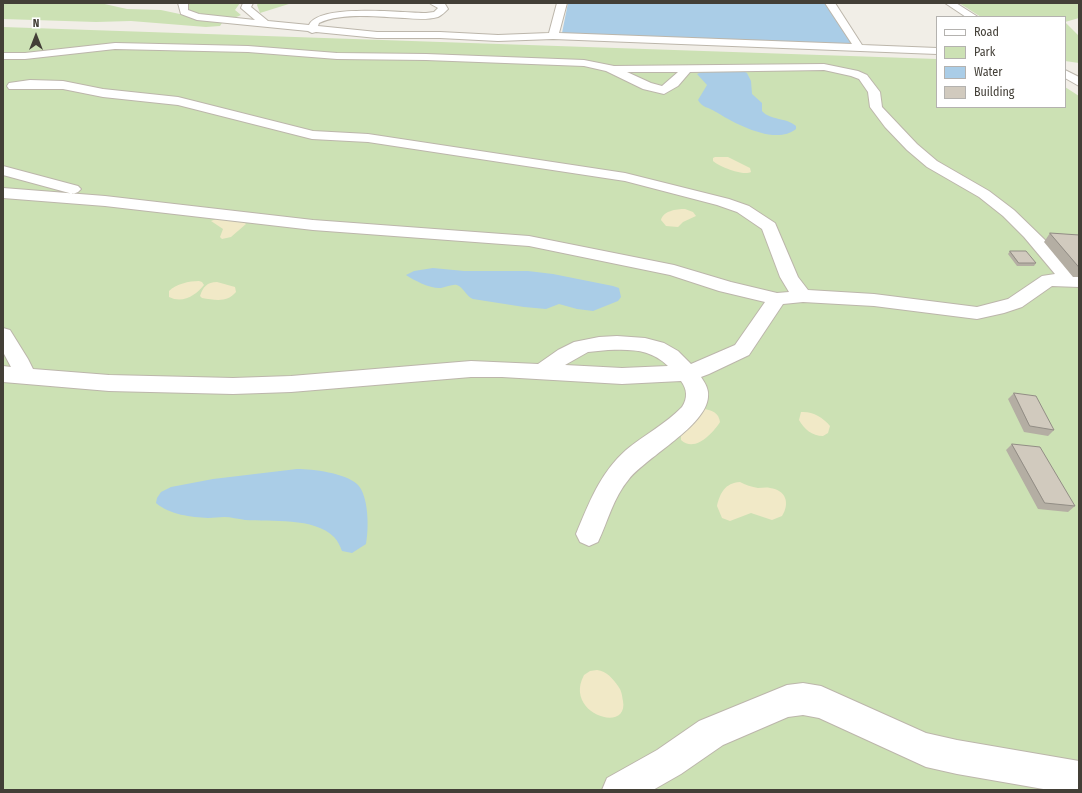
<!DOCTYPE html>
<style>
body{margin:0}
#map{position:relative;width:1082px;height:793px;overflow:hidden;background:#f1eee7;font-family:"Fira Sans Condensed",sans-serif}
canvas{display:block}
.frame{position:absolute;inset:0;border:4px solid #433f37;pointer-events:none}
.legend{position:absolute;left:936px;top:16px;width:130px;height:92px;box-sizing:border-box;background:#fff;border:1px solid #b4b2af;margin:0;padding:5px 7px;list-style:none;font-size:12px;color:#433f37}
.legend li{display:flex;align-items:center;gap:8px;height:20px}
.legend b{width:20px;border:1px solid #b4b2af}
.north{position:absolute;left:16px;top:16px;width:40px;height:40px;-webkit-text-stroke:3px #fff;paint-order:stroke;rotate:0deg;font-size:11px;font-weight:700;line-height:16px;text-align:center;color:#433f37}
.north::after{content:'';display:block;margin:auto;width:14px;height:18px;background:#433f37;clip-path:polygon(50% 0,100% 100%,50% 72%,0 100%)}
</style>
<div id="map">
<canvas width="1082" height="793"></canvas>
<div class="frame"></div>
<ul class="legend">
<li><b style="height:5px;background:#fff"></b>Road</li>
<li><b style="height:11px;background:#cce1b4"></b>Park</li>
<li><b style="height:11px;background:#aacde7"></b>Water</li>
<li><b style="height:11px;background:#d1cabe"></b>Building</li>
</ul>
<div class="north">N</div>
</div>
<script>
const context = document.querySelector('canvas').getContext('2d');
context.lineJoin = 'round';
function fillPath(path, color) {
  context.fillStyle = color;
  context.fill(path, 'evenodd');
}
function strokePath(path, color, width, dash) {
  context.strokeStyle = color;
  context.lineWidth = width;
  context.lineCap = dash ? 'butt' : 'round';
  context.setLineDash(dash || []);
  context.stroke(path);
}
const green = new Path2D(`
 M3,3H100L127,9L161,10L222,23L220,26L206,27L131,21L96,22L3,19Z
 M186,3H240L235,10L241,15C230,22 201,14 189,11Z
 M258,3H292L260,13L257,5Z
 M959,3H1079V18L1065,22L1079,36V63L1065,61V17H981Z
 M3,27L937,59V107H1065V87L1079,96V790H3Z`);
const sand = new Path2D(`
 M715,157H728L750,168L751,172C743,176 720,167 713,161V158Z
 M685,209L693,212L696,216L683,222L678,227L666,226L661,220C663,211 676,209 685,209Z
 M219,218L243,221L246,224L231,237L222,239L220,237L223,229L211,221Z
 M199,281L202,282L204,285C196,295 183,304 169,297V291C176,284 189,281 199,281Z
 M217,282L235,287L236,292C227,303 215,300 202,298L200,296C203,287 207,282 217,282Z
 M704,409C712,410 719,413 720,422C713,433 695,453 681,440V434L701,410Z
 M801,412C812,411 823,417 830,426L828,433L823,436C812,436 804,429 799,420Z
 M740,482C745,485 752,487 758,488C762,488 766,487 770,488C786,490 790,503 782,516L772,520L751,513L730,521L722,518L717,506C720,493 725,483 740,482Z
 M597,670C607,671 613,679 618,686C622,691 622,696 623,701C629,734 563,714 584,675L590,671Z`);
const water = new Path2D(`
 M568,3H825L853,45L562,33Z
 M704,71H743L747,73L751,81L752,94L762,103V111C771,121 786,117 796,126V129C775,146 734,123 716,112C709,107 702,108 698,100L707,85L697,74Z
 M433,268L464,271H528L553,274L613,286L619,288L621,297L618,301L593,311L577,309L559,304L546,309L524,307L473,299C466,296 464,288 457,285C452,284 447,287 441,288C431,289 415,281 406,275L414,271Z
 M297,469C313,469 345,473 357,484C369,495 369,529 366,544L352,553L342,551C340,546 338,541 334,537C314,517 271,522 245,520C238,519 231,517 224,517C219,517 214,518 208,518C191,517 170,515 156,503L157,498L161,492L171,487L213,479Z`);
const minor = new Path2D(`
 M178,3H188V10L199,14L255,20L241,8L243,3H253L251,7L268,21L309,25C319,3 403,13 426,13L434,12L438,8L429,3L445,4L448,9C445,12 442,15 438,17C427,20 416,19 405,18C380,17 342,12 319,23L318,26L377,32H440L498,35L549,33L557,3H567L559,33L852,44L825,3H835L862,45L937,48V54L553,39L498,41L440,38H377L316,32L312,33L308,31L197,20L181,14Z
 M945,3H956L978,17H966Z
 M115,43L248,46L337,53L426,54L584,60L614,66L824,64L858,71L867,75L880,92L882,107L917,144L937,161L989,191L1014,210L1046,241L1075,276L1079,277V287L1052,286L1022,307L1004,313L977,319L874,306L803,302L783,304L749,355L709,374L701,377C705,383 709,389 708,397C706,426 648,456 629,479C613,498 608,521 598,542L589,546L580,542L576,534C589,503 600,473 626,450C644,435 666,424 682,407C688,398 687,389 681,381L622,384L502,377H471L291,392L233,394L109,391L3,382V366L11,367L3,352V328L10,330L28,359L33,369L109,375L233,378L291,376L471,361L538,364L558,350L574,342L599,337L617,336L645,338L664,343L678,351L691,364L735,345L765,302L719,291L670,275L529,246L313,230L105,206L3,198V188L105,196L313,220L529,236L674,265L731,282L777,293L789,292L780,277L762,229L737,212L717,205L625,181L368,142L312,139L178,105L103,97L63,89H9L7,86L9,83L30,80L63,81L103,89L178,97L313,131L368,134L625,173L729,199L749,206L775,223L798,277L808,290L874,294L977,307L1008,299L1042,276L1055,274L1024,237L1003,216L979,197L927,167L907,150L885,127L870,107L868,92L859,79L851,76L824,70L690,72L678,86L664,94L643,89L606,71L584,66L426,60L337,59L248,52L115,49L25,59H3V53H25ZM627,72H678L662,86L651,83ZM608,350C631,349 651,349 668,366L622,368L565,365L588,352Z
 M1065,70L1079,77V86L1065,78Z
 M3,166L78,186L81,189L78,192L73,194L3,175Z
 M803,683L821,686L926,733L957,740L1079,761V790H1049L957,774L926,767L819,718L803,715L788,717L723,745L681,774L653,790H602L607,778L657,750L699,721L787,685Z`);
const wall = new Path2D(`
 M1050,233L1079,235V277H1073L1044,242Z
 M1010,251L1036,263L1034,266H1017L1008,254Z
 M1014,393L1054,430L1048,436L1024,432L1008,399Z
 M1012,444L1075,506L1068,512L1038,509L1006,450Z`);
const building = new Path2D(`
 M1050,233L1079,235V267Z
 M1010,251H1026L1036,263H1019Z
 M1014,393L1036,396L1054,430L1030,426Z
 M1012,444L1040,447L1075,506L1045,503Z`);
fillPath(green, '#cce1b4');
fillPath(sand, '#f1e9c7');
fillPath(water, '#aacde7');
strokePath(minor, '#bcb6ab', 2);
fillPath(minor, '#fff');
fillPath(wall, '#b4aea3');
fillPath(building, '#d1cabe');
strokePath(building, '#928d85', 1);
</script>
